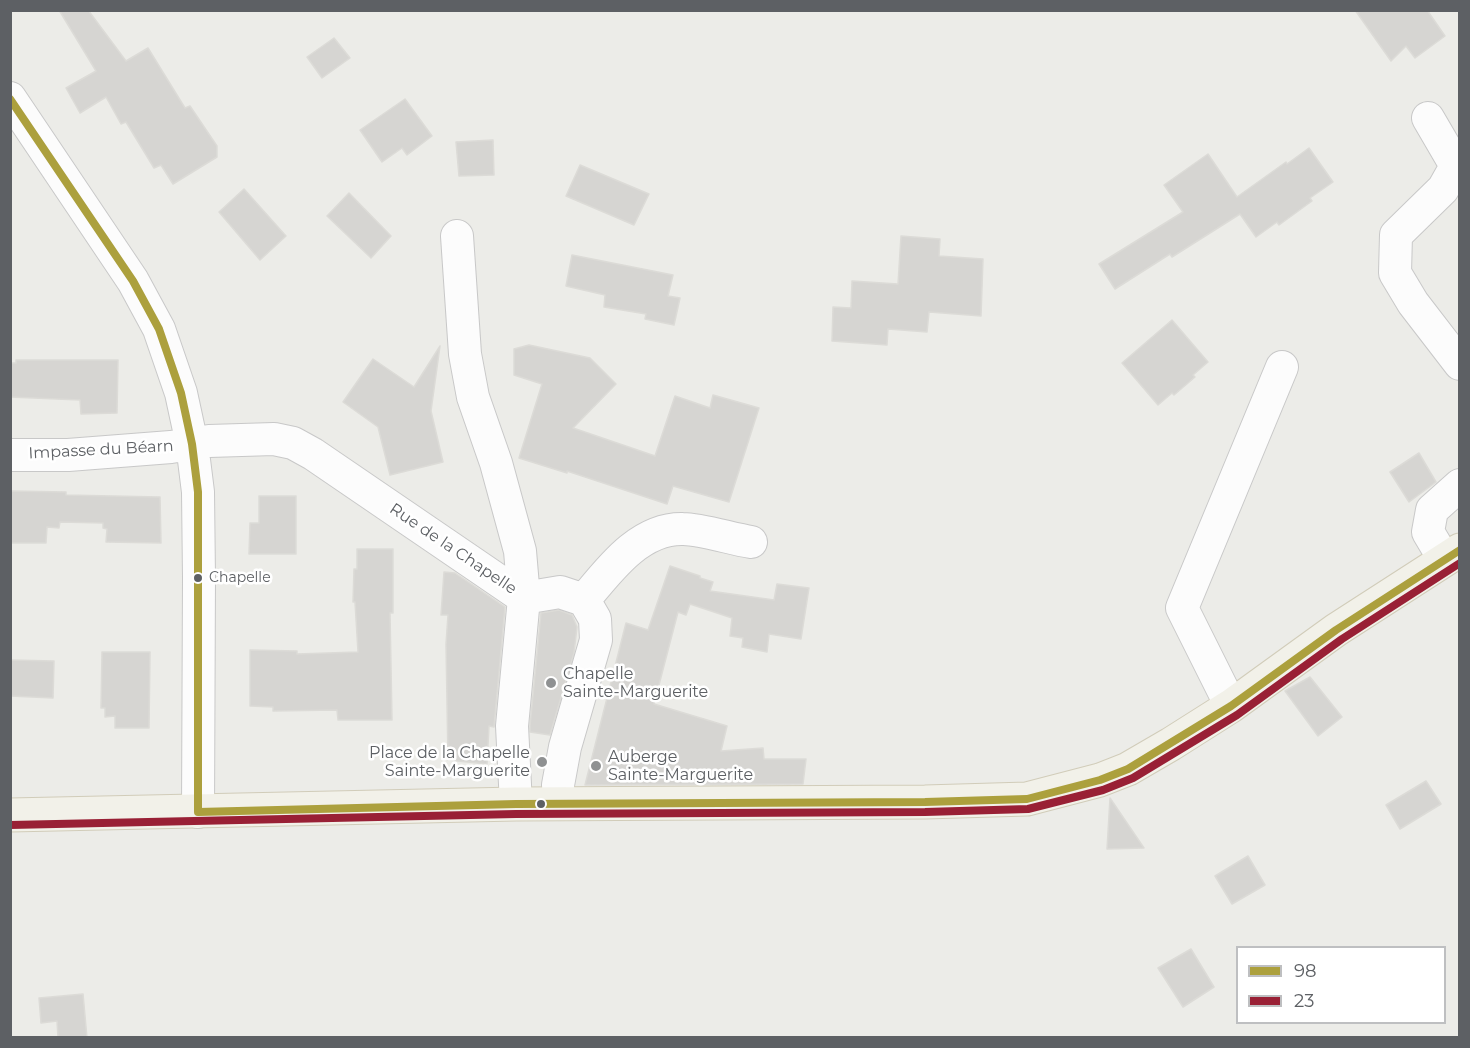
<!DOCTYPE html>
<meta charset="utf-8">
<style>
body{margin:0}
#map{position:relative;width:1470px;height:1048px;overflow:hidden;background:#ecece8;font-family:Montserrat,sans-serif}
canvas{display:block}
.frame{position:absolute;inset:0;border:12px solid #5d6064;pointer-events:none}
.legend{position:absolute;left:1236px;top:946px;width:210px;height:78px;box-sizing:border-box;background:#fff;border:2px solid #bebfc1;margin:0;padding:8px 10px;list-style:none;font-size:18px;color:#5d6064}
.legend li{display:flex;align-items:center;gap:12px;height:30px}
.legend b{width:30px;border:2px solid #bebfc1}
</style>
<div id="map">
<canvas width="1470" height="1048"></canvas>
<div class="frame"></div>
<ul class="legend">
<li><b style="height:8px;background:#aca03d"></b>98</li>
<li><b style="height:8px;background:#992035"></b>23</li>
</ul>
</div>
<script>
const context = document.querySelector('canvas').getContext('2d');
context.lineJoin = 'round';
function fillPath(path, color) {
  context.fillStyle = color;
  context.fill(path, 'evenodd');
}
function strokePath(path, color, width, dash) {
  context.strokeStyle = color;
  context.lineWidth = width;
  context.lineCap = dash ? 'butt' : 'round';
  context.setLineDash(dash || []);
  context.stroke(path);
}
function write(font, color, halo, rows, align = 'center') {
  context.font = font + ' Montserrat,sans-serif';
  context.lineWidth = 5;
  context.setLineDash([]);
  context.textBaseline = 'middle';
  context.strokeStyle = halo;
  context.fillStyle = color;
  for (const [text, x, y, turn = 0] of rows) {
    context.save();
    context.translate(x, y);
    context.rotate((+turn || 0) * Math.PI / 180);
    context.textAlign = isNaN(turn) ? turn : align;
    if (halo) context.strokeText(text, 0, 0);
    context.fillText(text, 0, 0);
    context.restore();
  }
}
const building = new Path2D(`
 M59,10H88L126,61L148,48L185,108L190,106L217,146V157L173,184L161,165L154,168L126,122L121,124L106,97L80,113L66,88L96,71Z
 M1355,10H1427L1445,36L1415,58L1406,46L1391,61Z
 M334,38L350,58L322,78L307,57Z
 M405,99L432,136L407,155L402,148L382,162L360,130Z
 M493,140L494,175L459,176L456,142Z
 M1309,148L1333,182L1310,198L1312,201L1279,225L1277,222L1256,237L1240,214L1172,257L1170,254L1115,289L1099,264L1183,212L1164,185L1208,154L1237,197L1286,162L1287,164Z
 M580,165L649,194L634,225L566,196Z
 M244,189L286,236L260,260L219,212Z
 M349,193L391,236L371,258L327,216Z
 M901,236L940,239L939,256L983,259L981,316L929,312L927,332L888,329L887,345L832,341L833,307L851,308L852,281L898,284Z
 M572,255L673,275L668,296L680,298L674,325L645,319L646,314L604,307L605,295L566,286Z
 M1172,320L1208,362L1193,375L1195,377L1174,395L1172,393L1158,405L1122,363Z
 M529,345L590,358L616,384L573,428L655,456L675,396L710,408L713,395L759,408L729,502L673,486L667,504L567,471V473L519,458L542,384L514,375V349Z
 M440,346L431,411L443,462L390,475L378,427L343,402L373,359L414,387Z
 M16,360H118L117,413L81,414L80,400L10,397V363H16Z
 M1419,453L1436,482L1409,502L1390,472Z
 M11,491L66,492V495L160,497L161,543L106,542L107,529L103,528V523L60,522L59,528L47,527L46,543H11Z
 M259,496H296V554H249L250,523H259Z
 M357,549H393V613H390L392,720H338L337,710L273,711V707L250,706V650L297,651V654L358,652L355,602H353L354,569H357Z
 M670,566L700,576V578L713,582L710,591L774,600L777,584L809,588L801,639L769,634L767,652L742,647L743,638L730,636L732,618L690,604L686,615L678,612L654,704L727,726L721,751L763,748L764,759H806L803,784L585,785L626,623L648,630Z
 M444,572L455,573L505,607L494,727L489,726L487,764L448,760L446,644L448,615H441Z
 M559,610L572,615L577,627L574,653L550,735L530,732V726L541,613Z
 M102,652H150L149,728H115V716L105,717V708H101Z
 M10,660L54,661L53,698L10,696Z
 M1310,677L1342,717L1318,736L1285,691Z
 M1426,781L1441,804L1400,829L1386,805Z
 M1110,798L1144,848L1107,849Z
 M1248,856L1265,885L1232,904L1215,876Z
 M1191,949L1214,987L1183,1007L1158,968Z
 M83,994L87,1038H58L57,1021L41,1023L39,998Z`);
const minor = new Path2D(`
 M10,98L133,281L159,329L181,393L192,444L198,492L199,578L198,812
 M1428,118L1456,166L1443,189L1396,235L1395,273L1413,303L1460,364
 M457,236L465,354L473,397L496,463L520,551L524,598L512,726L516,804
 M10,455H68L171,447L209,441L274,439L293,443L313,454L524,598
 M1444,559L1428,532L1432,510L1460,485
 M524,598L560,592L584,600L595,619L596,640L565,747L558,785L559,804
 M584,600C609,570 639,528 683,529C701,529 732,539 751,542
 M1231,706L1182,608L1282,367`);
const major = new Path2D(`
 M10,815L516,804L925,802L1027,799L1100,780L1128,769L1171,744L1231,706L1336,630L1460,550`);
const bus1 = new Path2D(`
 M10,99L133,281L159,329L181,393L192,444L198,492V812
 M198,812L516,804L925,802L1027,799L1100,780L1128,769L1231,706L1336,630L1460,550`);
const bus2 = new Path2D(`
 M10,825L516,814L925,812L1028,809L1103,790L1133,778L1237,715L1342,639L1460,563`);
const markers = [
 [198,578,5,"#5d6064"],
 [551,683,6,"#8f9192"],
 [542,762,6,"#8f9192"],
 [596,766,6,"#8f9192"],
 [541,804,5,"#5d6064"]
];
const busNames = [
 ["Chapelle",209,578]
];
const streetNames = [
 ["Impasse du Béarn",101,450,-3],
 ["Rue de la Chapelle",453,549,34]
];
const poiNames = [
 ["Chapelle",563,674],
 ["Sainte-Marguerite",563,692],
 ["Place de la Chapelle",530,753,"right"],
 ["Sainte-Marguerite",530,771,"right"],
 ["Auberge",608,757],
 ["Sainte-Marguerite",608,775]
];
fillPath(building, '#d6d5d2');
strokePath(building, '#dcdbd7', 1.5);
strokePath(minor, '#c8c8c8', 34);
strokePath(major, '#d1ccb9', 35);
strokePath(minor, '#fcfcfc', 32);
strokePath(major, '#f2f1e9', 33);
strokePath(bus1, '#aca03d', 8);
strokePath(bus2, '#992035', 8);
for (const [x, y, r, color] of markers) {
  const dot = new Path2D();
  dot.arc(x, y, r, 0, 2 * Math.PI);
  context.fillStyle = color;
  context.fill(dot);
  strokePath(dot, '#fff', 2);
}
write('14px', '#5d6064', '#fff', busNames, 'left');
write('16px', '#5d6064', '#fff', streetNames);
write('16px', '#5d6064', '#fff', poiNames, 'left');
</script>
